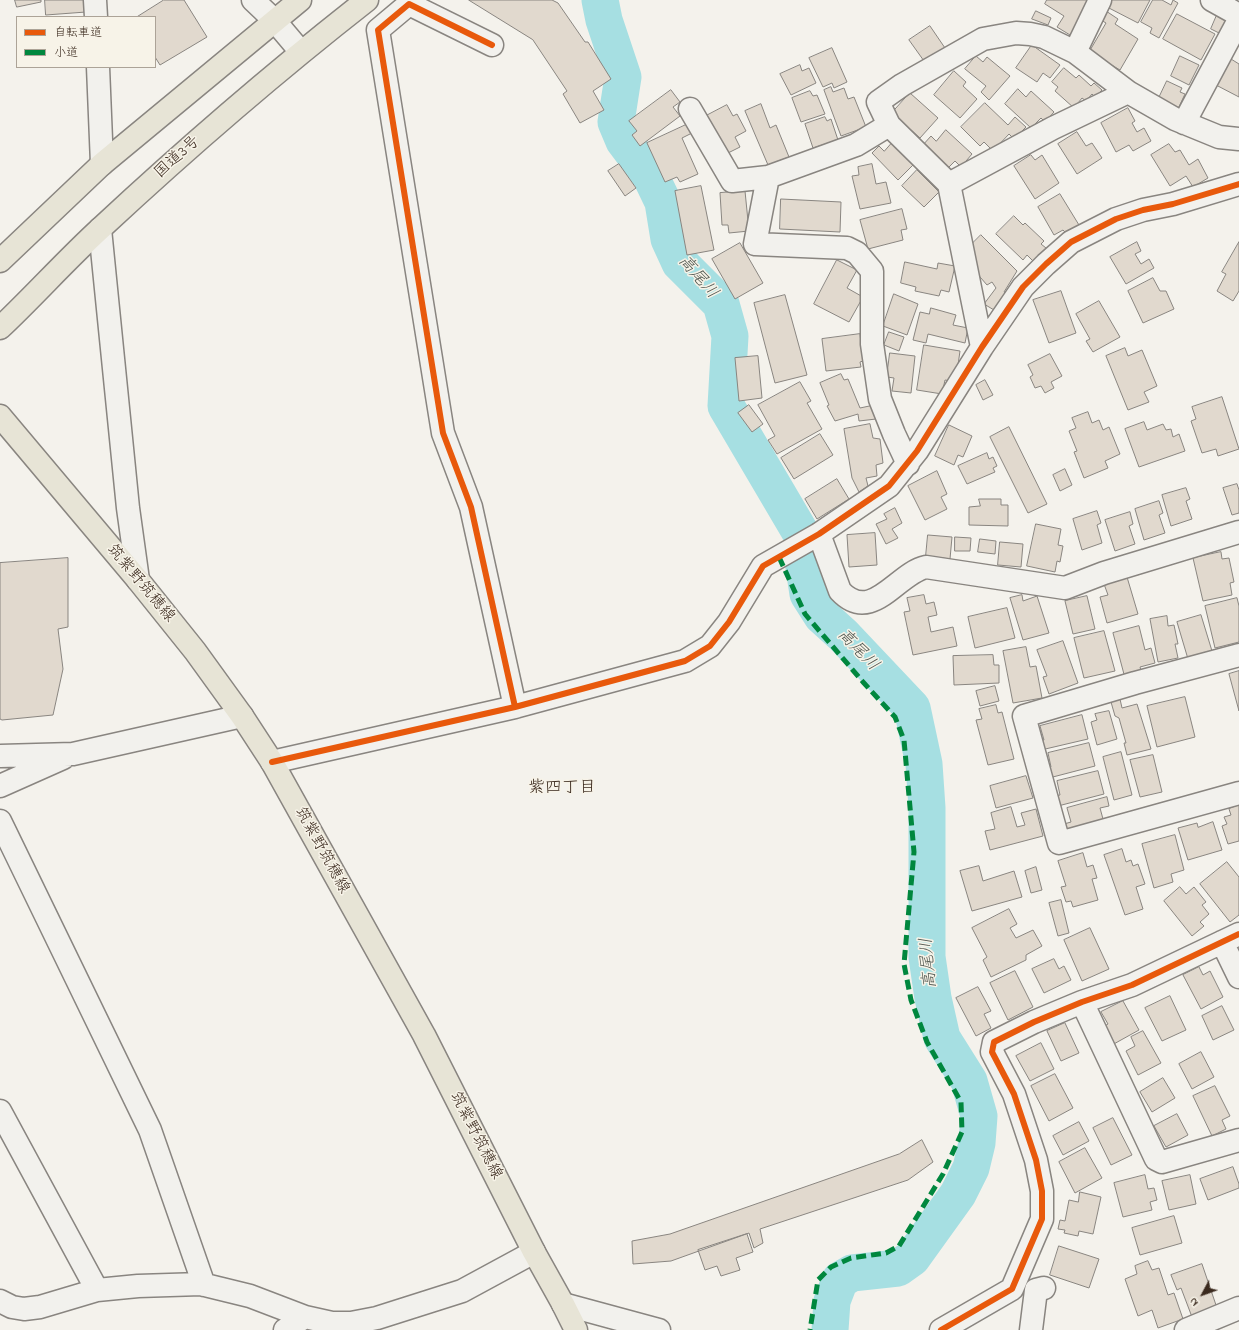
<!DOCTYPE html>
<meta charset="utf-8">
<style>
body{margin:0}
#map{position:relative;width:1239px;height:1330px;overflow:hidden;background:#f4f2ec;font-family:"Indie Flower","Klee One",sans-serif}
canvas{display:block}
.legend{position:absolute;left:16px;top:16px;width:140px;height:52px;box-sizing:border-box;background:#f7f3e8;border:1px solid #aca397;margin:0;padding:5px 7px;list-style:none;font-size:12px;color:#3b2a1e}
.legend li{display:flex;align-items:center;gap:8px;height:20px}
.legend b{width:20px;border:1px solid #aca397}
.north{position:absolute;left:1183px;top:1274px;width:40px;height:40px;-webkit-text-stroke:3px #f7f3e8;paint-order:stroke;rotate:229deg;font-size:11px;font-weight:700;line-height:16px;text-align:center;color:#3b2a1e}
.north::after{content:'';display:block;margin:auto;width:14px;height:18px;background:#3b2a1e;clip-path:polygon(50% 0,100% 100%,50% 72%,0 100%)}
</style>
<div id="map">
<canvas width="1239" height="1330"></canvas>
<ul class="legend">
<li><b style="height:5px;background:#e8590c"></b>自転車道</li>
<li><b style="height:5px;background:#00873e"></b>小道</li>
</ul>
<div class="north">N</div>
</div>
<script>
const context = document.querySelector('canvas').getContext('2d');
context.lineJoin = 'round';
function strokePath(path, color, width, dash) {
  context.strokeStyle = color;
  context.lineWidth = width;
  context.lineCap = dash ? 'butt' : 'round';
  context.setLineDash(dash || []);
  context.stroke(path);
}
function fillPath(path, color) {
  context.fillStyle = color;
  context.fill(path, 'evenodd');
}
function write(font, color, halo, rows, align = 'center') {
  context.font = font + ' "Indie Flower","Klee One",sans-serif';
  context.lineWidth = 3;
  context.setLineDash([]);
  context.textBaseline = 'middle';
  context.strokeStyle = halo;
  context.fillStyle = color;
  for (const [text, x, y, turn = 0] of rows) {
    context.save();
    context.translate(x, y);
    context.rotate((+turn || 0) * Math.PI / 180);
    context.textAlign = isNaN(turn) ? turn : align;
    if (halo) context.strokeText(text, 0, 0);
    context.fillText(text, 0, 0);
    context.restore();
  }
}
const river = new Path2D(`
 M600,0L604,20L623,77L616,122L624,141L651,177L663,202L669,239L680,263L721,304L730,336L726,406L799,530
 M802,554L808,594L822,616L843,635L912,708L924,764L927,808V957L933,998L942,1038L969,1081L979,1116L977,1143L971,1168L958,1194L912,1258L898,1268L852,1273L840,1280L832,1301L830,1330`);
const building = new Path2D(`
 M15,0H41V2L17,7Z
 M45,0H85L86,12L46,15Z
 M164,0H184L207,37L160,65L155,57V17H137Z
 M469,0H552L558,3L585,42H588L611,79L593,91L604,110L580,123L563,94L567,91L533,40Z
 M1047,0H1089L1091,1L1070,35L1057,27L1064,16L1045,4Z
 M1111,0H1150L1138,23L1107,7Z
 M1153,0H1162L1171,5L1173,0L1178,3L1159,38L1150,33L1152,28L1141,22Z
 M1036,11L1051,18L1048,25L1032,19Z
 M1106,11L1118,19L1115,24L1138,39L1120,70L1089,52L1106,23L1101,20Z
 M1177,14L1215,34L1201,60L1163,39Z
 M1217,15L1227,19L1221,34L1211,29Z
 M930,26L945,48L924,61L909,40Z
 M1032,45L1060,65L1050,78L1043,73L1037,82L1016,68Z
 M832,48L847,82L834,88L832,83L823,87L809,58Z
 M976,56L983,62L987,57L1010,76L989,100L981,92L986,86L965,69Z
 M1180,56L1199,65L1189,85L1171,76Z
 M1231,59L1239,64V97L1216,85Z
 M800,65L802,71L809,68L816,83L791,95L780,74Z
 M1064,68L1076,78L1079,75L1091,86L1094,83L1102,90L1095,97L1092,94L1086,101L1082,98L1074,108L1055,91L1058,87L1052,82Z
 M954,71L966,82L963,86L977,99L960,118L934,95Z
 M1167,81L1182,88L1180,92L1185,94L1178,109L1158,100Z
 M831,87L833,92L844,88L848,99L854,97L866,127L841,136L824,90Z
 M1018,89L1026,97L1031,91L1054,112L1045,122L1041,118L1031,128L1005,104Z
 M671,90L680,102L673,107L680,116L640,146L632,135L637,131L629,121Z
 M810,91L813,96L817,95L825,114L801,122L792,98Z
 M910,93L938,118L920,138L892,113Z
 M985,103L1008,125L1015,117L1026,127L1014,139L1009,134L993,151L984,142L980,146L961,127Z
 M761,104L770,128L776,125L789,157L768,165L745,111Z
 M727,105L733,116L737,114L746,131L735,137L740,147L726,154L706,116Z
 M1128,108L1135,121L1132,123L1137,132L1144,128L1151,141L1133,151L1129,145L1116,152L1101,123Z
 M825,117L827,121L831,119L838,140L813,148L805,124Z
 M688,124L692,133L682,138L698,174L680,182L677,177L665,182L647,143Z
 M946,130L972,154L961,167L955,161L947,169L922,146L931,136L936,141Z
 M1077,132L1086,146L1092,143L1102,158L1077,174L1058,144Z
 M892,143L913,165L898,180L872,153L879,146L884,151Z
 M1169,144L1175,152L1180,150L1189,165L1198,159L1208,178L1193,187L1186,176L1170,186L1151,155Z
 M1031,155L1035,160L1042,155L1059,183L1035,199L1014,166Z
 M619,164L636,188L625,196L608,171Z
 M872,164L876,184L886,182L891,203L860,209L852,176L859,175L858,167Z
 M917,170L939,192L924,207L902,186Z
 M701,186L714,250L687,255L675,191Z
 M745,191L749,231L729,233L728,225H722L720,193Z
 M1060,194L1079,225L1066,233L1063,230L1054,235L1038,207Z
 M781,199L841,202L840,232L780,229Z
 M902,209L907,229L901,230L903,240L868,249L860,220Z
 M1014,216L1023,225L1025,223L1044,241L1041,244L1046,248L1033,261L1027,255L1023,260L996,234Z
 M981,235L1017,271L1004,292L1006,294L994,310L984,304L996,288L992,282L987,285L974,270L970,246Z
 M1137,242L1141,251L1135,254L1141,264L1149,259L1154,268L1126,284L1110,257Z
 M1239,242V291L1233,301L1217,291L1226,274L1222,272Z
 M740,243L763,283L735,299L712,259Z
 M837,260L857,270L847,288L863,297L849,322L814,304Z
 M905,262L937,269L938,263L955,266L949,292L941,290L939,296L915,291L916,287L901,283Z
 M1153,278L1160,291H1166L1174,309L1143,323L1128,291Z
 M1061,291L1076,333L1049,343L1033,300Z
 M894,294L918,304L907,335L883,326Z
 M785,295L807,375L775,383L754,303Z
 M1099,301L1120,337L1093,352L1086,341L1090,339L1076,314Z
 M931,308L956,315L953,325L968,328L965,343L928,334L926,343L913,340L920,312L929,314Z
 M889,332L904,337L899,351L884,345Z
 M860,334L863,361L860,362L861,367L826,371L822,339Z
 M924,345L960,351L957,372H953L951,381L945,380L942,394L917,390Z
 M1125,348L1128,356L1142,350L1157,386L1144,392L1149,402L1128,410L1106,356Z
 M890,353L915,356L911,393L892,391L894,378L887,377Z
 M1050,354L1062,376L1051,382L1054,388L1045,393L1041,386L1035,388L1030,377L1033,375L1028,365Z
 M758,356L762,398L739,401L735,358Z
 M841,374L844,380L848,379L860,408L874,405L876,419L859,421L858,414L835,421L827,406L829,405L820,383Z
 M985,380L993,395L983,400L976,385Z
 M800,382L811,401L807,403L822,429L777,454L768,440L775,436L758,405Z
 M1222,397L1239,449L1218,456L1216,449L1202,453L1191,421L1196,419L1192,407Z
 M749,405L763,424L752,432L738,413Z
 M1088,412L1092,423L1099,420L1103,430L1109,427L1120,454L1105,461L1108,468L1084,478L1074,452L1077,451L1069,431L1076,428L1072,418Z
 M1144,422L1147,430L1163,424L1166,430L1171,429L1173,437L1179,434L1185,451L1139,467L1125,429Z
 M870,424L873,438L880,439L883,463L876,465L877,476L866,478L868,486L859,492L852,478L844,429Z
 M949,425L972,436L963,457L958,455L954,465L935,456Z
 M1009,427L1047,504L1028,513L990,437Z
 M820,434L833,455L794,479L781,458Z
 M987,453L989,459L993,457L997,466L993,468L995,472L967,484L958,466Z
 M1065,469L1072,485L1060,491L1053,475Z
 M937,471L947,494L941,497L947,509L925,520L908,486Z
 M837,479L849,499L817,519L805,499Z
 M1237,484L1239,490V513L1232,515L1223,488Z
 M1186,488L1190,499L1186,501L1192,519L1171,526L1162,495Z
 M979,499H1001V505H1008V526L969,525V507L980,506Z
 M1159,501L1163,513L1159,515L1165,533L1144,540L1135,509Z
 M895,508L902,523L892,529L898,538L886,544L876,524L887,519L884,514Z
 M1097,511L1101,523L1097,525L1102,543L1082,550L1073,519Z
 M1130,512L1133,524L1129,526L1135,544L1115,551L1105,520Z
 M1036,524L1061,529L1058,545L1063,546L1060,562L1057,561L1055,572L1027,566Z
 M875,533L877,565L849,567L847,535Z
 M928,535L952,537L950,559L926,556Z
 M955,537L971,538L970,551H955Z
 M980,539L996,541L995,554L978,552Z
 M1000,542L1023,544L1021,567L998,565Z
 M1221,552L1222,559L1229,558L1234,582L1230,583L1232,595L1203,601L1193,558Z
 M68,558V627L58,629L63,669L53,715L2,720L0,719V563Z
 M1127,577L1138,614L1107,623L1100,597L1108,595L1104,584Z
 M924,595L926,604L934,602L937,615L928,617L931,632L953,627L957,646L913,655L904,612L910,611L907,598Z
 M1022,595L1023,601L1037,596L1049,633L1023,640L1010,598Z
 M1087,596L1095,629L1073,634L1065,601Z
 M1237,598L1239,606V642L1215,648L1205,606Z
 M1007,608L1015,638L975,648L968,617Z
 M1201,615L1212,651L1188,659L1177,622Z
 M1167,616L1168,626L1174,625L1178,644H1175L1178,658L1158,662L1150,619Z
 M1139,626L1145,650L1151,648L1155,663L1140,667L1142,674L1125,678L1113,633Z
 M1104,631L1115,671L1084,678L1074,638Z
 M1063,641L1078,683L1049,694L1043,677L1047,676L1037,650Z
 M1026,647L1030,667L1036,666L1042,698L1013,703L1003,651Z
 M993,655L994,665H999V683L954,685L953,656Z
 M1239,671V711L1229,674Z
 M995,686L999,701L980,706L976,691Z
 M1185,697L1195,737L1157,747L1147,706Z
 M1120,699L1122,708L1137,704L1151,749L1127,755L1124,743H1126L1119,718L1115,716L1111,702Z
 M996,705L998,713L1002,712L1014,759L988,765L976,720L982,719L979,709Z
 M1109,711L1117,739L1097,745L1091,722L1097,720L1095,714Z
 M1082,715L1088,739L1041,750L1039,741L1044,740L1040,726Z
 M1089,743L1095,766L1049,778L1046,768L1051,767L1048,753Z
 M1121,752L1132,795L1114,800L1103,757Z
 M1153,755L1162,792L1140,797L1130,760Z
 M1098,771L1104,794L1058,806L1055,796L1060,795L1057,781Z
 M1026,776L1033,798L996,808L990,786Z
 M1107,797L1109,806L1100,808L1103,819L1066,830L1064,824L1071,822L1067,808Z
 M1239,805V841L1228,844L1222,826L1227,824L1224,817L1231,815L1229,809Z
 M1011,807L1017,827L1025,825L1021,813L1036,809L1043,836L990,850L985,831L995,829L991,813Z
 M1213,822L1222,850L1188,860L1178,828L1197,823L1198,827Z
 M1175,835L1184,870L1171,874L1173,882L1154,888L1142,844Z
 M1122,849L1126,862L1131,860L1133,866L1138,864L1145,884L1136,887L1143,909L1125,915L1104,855Z
 M1083,853L1087,867L1093,865L1097,878L1092,879L1098,900L1073,907L1071,901L1066,902L1061,887L1066,886L1058,861Z
 M1227,862L1239,877V915L1230,922L1200,884Z
 M979,866L983,881L1014,871L1022,897L972,911L960,871Z
 M1036,867L1042,890L1031,893L1025,871Z
 M1180,887L1186,894L1194,887L1206,902L1202,905L1209,914L1200,922L1204,926L1192,936L1164,901Z
 M1061,900L1069,933L1058,936L1049,903Z
 M1009,909L1017,924L1010,928L1016,938L1033,930L1042,946L1026,955V960L991,977L983,960L987,957L972,928Z
 M1090,928L1109,969L1082,981L1064,940Z
 M1054,959L1059,969L1064,966L1071,980L1044,993L1032,969Z
 M1199,967L1203,975L1210,971L1223,997L1201,1009L1183,975Z
 M1015,971L1033,1007L1008,1020L990,983Z
 M978,987L991,1011L984,1014L991,1028L976,1036L956,998Z
 M1170,996L1186,1030L1162,1041L1145,1008Z
 M1123,1001L1139,1030L1112,1045L1103,1027L1108,1024L1101,1012Z
 M1222,1006L1234,1030L1213,1040L1202,1016Z
 M1065,1023L1079,1053L1061,1061L1047,1031Z
 M1143,1031L1161,1063L1138,1075L1126,1051L1135,1046L1131,1037Z
 M1041,1043L1054,1069L1030,1081L1016,1056Z
 M1201,1052L1214,1077L1192,1089L1179,1064Z
 M1055,1074L1073,1108L1049,1121L1031,1086Z
 M1163,1078L1175,1098L1152,1112L1140,1092Z
 M1215,1086L1230,1116L1222,1120L1226,1129L1212,1136L1193,1096Z
 M1177,1114L1188,1135L1166,1147L1154,1126Z
 M1113,1118L1132,1155L1111,1165L1093,1128Z
 M1079,1122L1089,1141L1063,1155L1053,1136Z
 M922,1140L933,1162L908,1180L760,1229L763,1243L754,1248L749,1233L671,1261L633,1264L632,1241L670,1234L899,1154Z
 M1085,1148L1102,1178L1075,1193L1059,1162Z
 M1233,1167L1239,1184V1188L1208,1200L1200,1179Z
 M1145,1175L1148,1189L1154,1188L1157,1200L1150,1202L1152,1210L1123,1217L1114,1183Z
 M1190,1175L1196,1204L1169,1210L1162,1181Z
 M1080,1192L1101,1197L1093,1234L1079,1231L1078,1236L1064,1233L1065,1230L1058,1229L1060,1220L1065,1221L1069,1200L1078,1202Z
 M1174,1216L1182,1243L1140,1255L1132,1228Z
 M747,1234L753,1252L736,1258L740,1270L721,1276L717,1266L705,1270L698,1250Z
 M1059,1246L1099,1259L1089,1288L1050,1275Z
 M1148,1261L1152,1270L1159,1268L1168,1295L1174,1293L1183,1319L1158,1328L1152,1310L1138,1316L1125,1279L1137,1274L1135,1266Z
 M1202,1264L1217,1308L1192,1317L1181,1288L1177,1290L1171,1275Z`);
const minor = new Path2D(`
 M95,0L96,17
 M253,0L274,20L301,52
 M1212,0L1239,15
 M492,45L409,4L378,30L443,433L471,507L515,707
 M1075,52L1100,0
 M98,67L102,164
 M690,109L732,181L768,177L856,145L889,125
 M1184,123L1239,20
 M768,177L755,244L847,248L857,253L872,271V344L880,399L894,434L908,464
 M949,184L1053,128L1128,92
 M100,229L128,508L138,580
 M982,347L949,184L889,125L878,102L902,85L983,39L1016,33L1030,34L1044,37L1075,52L1128,92L1175,119L1219,137L1239,139
 M819,534L840,591C872,625 897,573 926,567L1065,588L1104,573L1239,532
 M1239,655L1135,683L1024,716L1059,843L1239,793
 M0,756L73,754L242,716
 M272,762L515,707L685,661L710,646L729,622L763,566L819,534L889,486L917,451L982,347L1023,287L1046,264L1071,242L1116,219L1143,210L1173,204L1239,184
 M0,786L63,758
 M0,821L150,1130L204,1285
 M1222,942L1239,977
 M1082,1002L1156,1159L1162,1162L1239,1140
 M0,1111L97,1290
 M0,1301L12,1307L24,1309L40,1307L97,1290L138,1286L201,1284L250,1296L305,1317L332,1323H351L377,1318L462,1291L534,1252
 M563,1304L659,1330
 M285,1330L305,1317
 M941,1330L1012,1289L1042,1219V1191L1036,1160L1014,1094L992,1052L994,1042L1034,1022L1082,1002L1132,985L1239,934
 M1031,1330L1036,1290L1044,1288
 M1186,1330L1239,1308`);
const major = new Path2D(`
 M0,416L138,580L195,651L242,716L272,762L424,1035L534,1252L563,1304L576,1330`);
const highway = new Path2D(`
 M0,261L102,164L300,0
 M0,328C34,296 66,260 101,228C187,148 275,72 367,0`);
const quiet = new Path2D(`
 M779,557L805,614L863,682L895,717L904,740L914,852L904,964L911,1000L927,1042L961,1102L962,1132L943,1174L899,1246L886,1253L851,1258L831,1267L818,1280L810,1330`);
const cycleway = new Path2D(`
 M492,45L409,4L378,30L443,433L471,507L515,707
 M272,762L515,707L685,661L710,646L729,622L763,566L819,534L889,486L917,451L982,347L1023,287L1046,264L1071,242L1116,219L1143,210L1173,204L1239,184
 M941,1330L1012,1289L1042,1219V1191L1036,1160L1014,1094L992,1052L994,1042L1034,1022L1082,1002L1132,985L1239,934`);
const streetNames = [
 ["国道3号",178,158,-42],
 ["筑紫野筑穂線",140,584,50],
 ["筑紫野筑穂線",321,851,61],
 ["筑紫野筑穂線",475,1136,63]
];
const waterNames = [
 ["高尾川",697,278,49],
 ["高尾川",857,651,46],
 ["高尾川",930,963,-95]
];
const neighbourhoodNames = [
 ["紫四丁目",562,789]
];
strokePath(river, '#a6dfe2', 37);
fillPath(building, '#e1d9ce');
strokePath(building, '#898580', 1);
strokePath(minor, '#898580', 25);
strokePath(major, '#898580', 25);
strokePath(highway, '#898580', 25);
strokePath(minor, '#f2f1ed', 22);
strokePath(major, '#e7e4d6', 22);
strokePath(highway, '#e7e4d6', 22);
strokePath(quiet, '#00873e', 5, [10, 5]);
strokePath(cycleway, '#e8590c', 6);
write('16px', '#3b2a1e', '#f7f3e8', streetNames);
write('italic 17px', '#4e554e', '#f7f3e8', waterNames);
write('17px', '#3b2a1e', '#f7f3e8', neighbourhoodNames);
</script>
